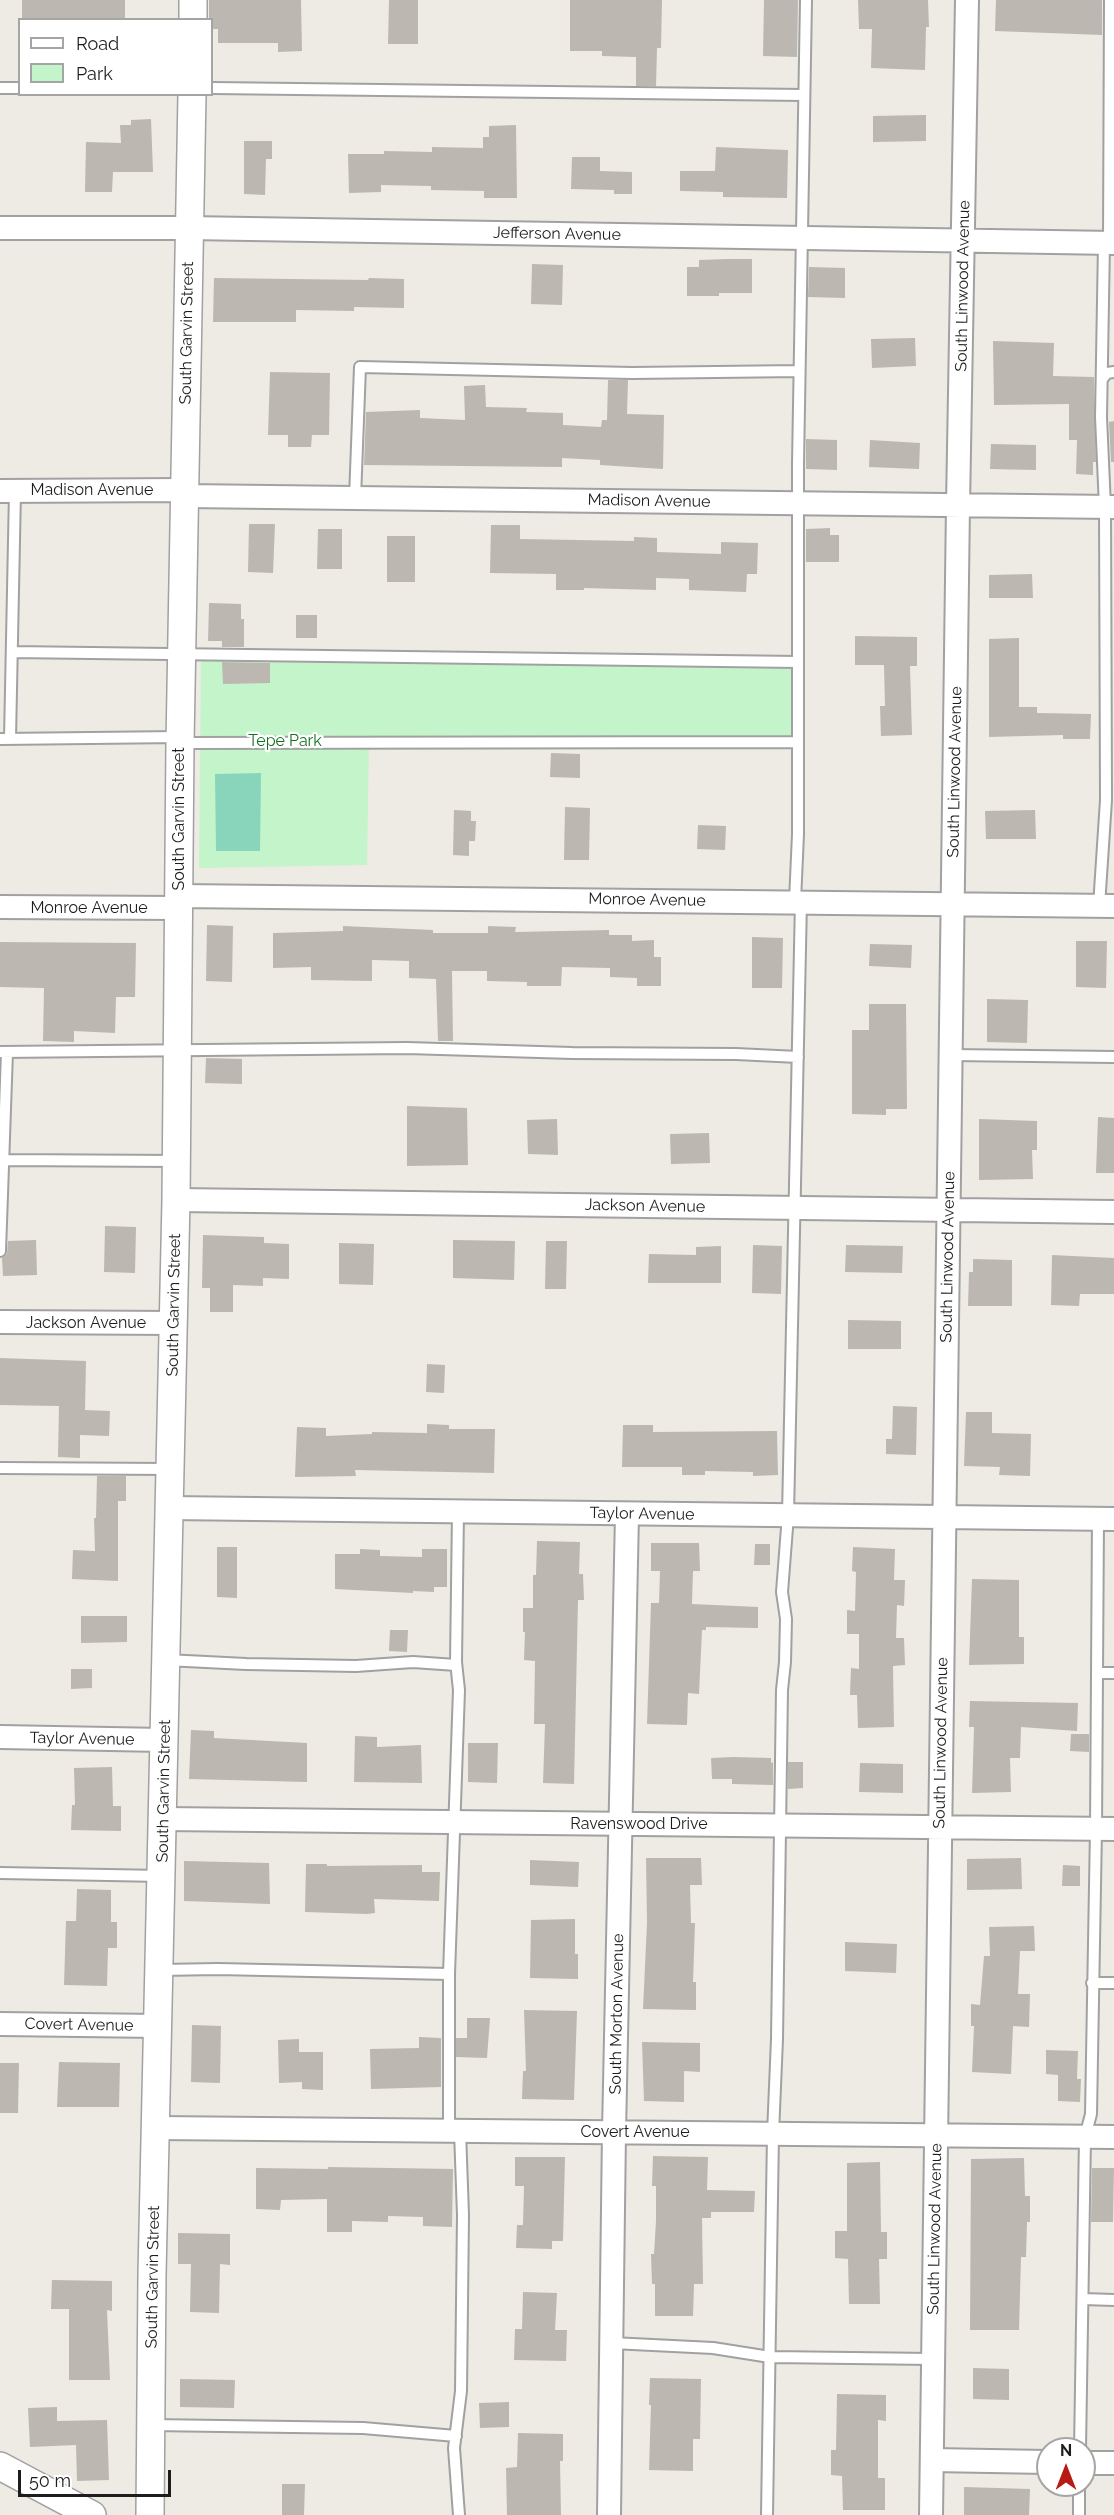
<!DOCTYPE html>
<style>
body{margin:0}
#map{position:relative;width:1114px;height:2515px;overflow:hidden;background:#edebe4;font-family:Raleway,sans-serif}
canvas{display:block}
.legend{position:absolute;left:18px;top:18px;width:195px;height:78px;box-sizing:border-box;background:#fff;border:2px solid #a5a5a5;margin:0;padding:8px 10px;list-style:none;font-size:18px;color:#1d1d1d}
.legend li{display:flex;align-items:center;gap:12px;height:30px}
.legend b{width:30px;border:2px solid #a5a5a5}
.north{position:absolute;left:1036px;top:2437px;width:60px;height:60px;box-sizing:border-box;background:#fff;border:2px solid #a5a5a5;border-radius:50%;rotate:0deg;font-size:16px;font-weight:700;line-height:24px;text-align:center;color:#1d1d1d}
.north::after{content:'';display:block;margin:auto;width:21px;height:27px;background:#b81b12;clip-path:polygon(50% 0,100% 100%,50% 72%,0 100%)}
.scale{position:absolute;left:18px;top:2470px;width:153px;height:27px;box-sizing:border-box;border:3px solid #1d1d1d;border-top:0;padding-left:8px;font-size:18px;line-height:21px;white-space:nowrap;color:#1d1d1d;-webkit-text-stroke:4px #fff;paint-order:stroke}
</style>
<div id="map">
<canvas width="1114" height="2515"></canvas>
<ul class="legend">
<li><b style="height:8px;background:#fff"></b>Road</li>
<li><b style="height:16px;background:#c4f4ca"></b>Park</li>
</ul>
<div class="north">N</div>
<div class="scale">50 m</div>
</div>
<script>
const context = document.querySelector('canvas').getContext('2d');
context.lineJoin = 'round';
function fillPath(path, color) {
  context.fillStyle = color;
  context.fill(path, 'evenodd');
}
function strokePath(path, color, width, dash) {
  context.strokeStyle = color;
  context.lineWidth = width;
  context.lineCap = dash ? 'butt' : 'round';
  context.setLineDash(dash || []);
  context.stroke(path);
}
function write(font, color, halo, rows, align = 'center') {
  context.font = font + ' Raleway,sans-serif';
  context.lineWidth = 4.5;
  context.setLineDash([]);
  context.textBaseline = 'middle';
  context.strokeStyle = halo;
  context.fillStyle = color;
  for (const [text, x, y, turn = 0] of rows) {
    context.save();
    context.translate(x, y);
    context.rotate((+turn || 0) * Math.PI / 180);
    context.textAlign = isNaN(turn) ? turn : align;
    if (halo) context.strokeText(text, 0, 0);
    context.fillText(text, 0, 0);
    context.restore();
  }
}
const park = new Path2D(`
 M201,655L791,661V745L369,741L367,865L199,868Z`);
const pitch = new Path2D(`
 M261,773L260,851H216L215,774Z`);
const building = new Path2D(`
 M22,0H125V20H22Z
 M209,0H301L302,51L278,52V43H218V29H212V20H209Z
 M389,0H418V44H388Z
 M570,0H662L661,48H657L656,86H636V57L602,56V51H570Z
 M764,0H798L797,57L763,56Z
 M858,0H928L929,27H926L925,70L871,68L872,29H859Z
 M996,0H1102V35L995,31Z
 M926,115V141L873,142V116Z
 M151,119L153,172H113L112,192H85L86,142L121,143L120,125H131V120Z
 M516,125L517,198H484V191L431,190V186L381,185V192L349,193L348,154H384V151L432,152V147L483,148V137H489V126Z
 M244,141H272V159H266L265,195L244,194Z
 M716,147L788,150L787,198L723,197V192L680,191V171H715Z
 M572,157H600V171L632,172V194H614V190L571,189Z
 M728,259H752V293H719V296H687V267H699V260Z
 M532,264L563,265L562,305L531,304Z
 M809,267L845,268V298L808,297Z
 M214,278L368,280L369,278L404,279V308L354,307V311L296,310V322H213Z
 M915,338L916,366L872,368L871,339Z
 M993,341L1054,343L1053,376L1094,377L1096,462H1093V475L1076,474L1077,440H1069V404L994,405Z
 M270,372L330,373L329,435H312L311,447H288V435H268Z
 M608,380H628L627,414L664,415L663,469L600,465V460L562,458V467L364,465L366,412L420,410V418L465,420L464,386L485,385L486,407L527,408L526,412L563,413V425L601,427L602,420H607Z
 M1114,421V462H1111L1109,422Z
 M806,439L837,440V470L806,469Z
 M870,440L920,443L919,469L869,467Z
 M991,444L1036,445V470L990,469Z
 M249,524H275L273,573L248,572Z
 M491,525H520V539L634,541V537L657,538V552L721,554V542L758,543L757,574H747L746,592L689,590V579L656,578V590L584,588V590H556V574L490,573Z
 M830,528V535H839V562H806V529Z
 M318,529H342V569H317Z
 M387,536H415V582H387Z
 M1032,574L1033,598H989V575Z
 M209,603L241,604V619H244V647H222V641H208Z
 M296,615H317V638H296Z
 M855,636L917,637V666H910L912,735L881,736L880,706H885L884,665H855Z
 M1019,638V707H1037V713L1091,714L1090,739H1063V735L989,737V639Z
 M222,662L270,663V683L223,684Z
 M551,753L580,754V778L550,777Z
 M565,807L590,808L589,860H564Z
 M454,810L471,811V821H476L475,841H469V856L453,855Z
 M1035,810L1036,839H986L985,811Z
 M698,825L726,826L725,850L697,849Z
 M207,925L233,926L232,982L206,981Z
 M343,926L433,930V933H488V926L516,927L515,932L609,930V935H632V941L654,940V957H661V986H637V978L610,977V968L562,967L561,986H527V982L487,981V971H452L453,1041H438L436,979L409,978V961L372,960V981L311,980V967L273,968V933L343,931Z
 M752,937L783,938L782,988H752Z
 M1076,941H1107L1106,988L1076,987Z
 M0,942L136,943L135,997H116L115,1033L74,1031V1042L43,1041L44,988L0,987Z
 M870,944L912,945L911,968L869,966Z
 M987,999L1028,1000L1027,1043L987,1042Z
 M869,1004H906L907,1109H886V1115L852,1114V1030H869Z
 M206,1058L242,1059V1084L205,1083Z
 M407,1106L467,1108L468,1165L407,1166Z
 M1098,1117L1114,1118V1173H1096Z
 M557,1119L558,1155L528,1154L527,1120Z
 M979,1119L1037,1121V1150H1032L1033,1179L979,1180Z
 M709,1133L710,1163L671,1164L670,1134Z
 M105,1226L136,1227L135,1273L104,1272Z
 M203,1235L264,1237V1243L289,1244V1279L263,1278V1286L233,1285V1312H210V1288H202Z
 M36,1240L37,1275L3,1276L2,1258L7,1254L8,1241Z
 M453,1240L515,1241L514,1280L453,1278Z
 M546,1241H567L566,1289H545Z
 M339,1243L374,1244L373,1285L339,1284Z
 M753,1245L782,1246L781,1294L752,1293Z
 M846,1245L903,1246L902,1273L845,1272Z
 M721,1246V1283H648L649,1254L696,1255V1247Z
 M1052,1255L1114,1258V1294H1080L1079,1306L1051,1305Z
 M973,1259L1012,1260V1306H968L969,1272H973Z
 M848,1320L901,1321V1349H848Z
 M0,1358L86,1361L85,1410L110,1411L109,1436L80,1435V1458L58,1457L59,1406L0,1405Z
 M427,1364L445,1365L444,1393L426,1392Z
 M893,1406L917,1407L916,1455L886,1454V1439H892Z
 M966,1412H992V1433L1031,1434L1030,1476L999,1475L1000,1467L964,1466Z
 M427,1424L449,1425V1429H495L494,1473L355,1470L356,1476L295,1477L297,1427L326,1428V1436L372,1434V1432L427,1433Z
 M623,1425H653V1432L777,1431L778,1475L753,1476V1472L705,1471V1475H682V1467H622Z
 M97,1476H126V1501H118V1581L72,1579L73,1550L95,1551L94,1518H96Z
 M537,1541L580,1542L579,1574H583L584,1600H578L574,1784L543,1783L545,1724H534L535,1661L524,1660L525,1632H523V1608H533V1575H536Z
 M651,1543H699L700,1571H693L692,1604L758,1607V1628L706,1627V1630H702L699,1694L688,1693L687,1725L647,1724L651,1603H659L660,1571H651Z
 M755,1544H770V1565H754Z
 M217,1547H237V1598L217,1597Z
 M853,1547L895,1549L894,1580H905L904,1606L897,1605L896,1638H904L905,1665L893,1666L894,1727L858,1728L857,1695H850L851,1668L859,1669V1634H847V1610L855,1611L856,1572L852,1571Z
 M360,1549L380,1550V1556L422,1557V1549H447V1587H434V1592L413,1591V1593L335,1589V1554H360Z
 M972,1579L1019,1580V1637H1024V1664L969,1665Z
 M81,1616H127V1642L81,1643Z
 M390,1630H408L407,1652L389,1651Z
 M71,1669H92V1688L71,1689Z
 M970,1701L1078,1703L1077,1731L1021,1727L1020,1758H1010L1011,1792L972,1793L974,1727H969Z
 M191,1730L214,1731V1738L307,1743V1782L189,1779Z
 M1071,1734H1089V1752L1070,1751Z
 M355,1736L377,1737V1747L421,1745L422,1783L354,1782Z
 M468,1743H498L497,1783L468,1782Z
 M733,1757L771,1758V1763L773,1762V1785L732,1784V1779H712L711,1758Z
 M788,1762H803V1788L788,1789Z
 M860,1763L903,1764V1793L859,1792Z
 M112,1767L113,1806H121V1831L71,1830L72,1805H75L74,1768Z
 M646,1858H701L702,1885H690L691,1923H695L693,1982H696V2010L643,2009L647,1923Z
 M1021,1858L1022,1889L967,1890V1859Z
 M530,1860L579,1862L578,1887L530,1885Z
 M184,1861L269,1863L270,1904L184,1901Z
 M306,1864H327V1866L422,1865V1872H440L439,1901L374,1899L375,1913L367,1914L305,1912Z
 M1063,1865L1080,1866V1886H1062Z
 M77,1889L111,1890V1922H117V1948H108L107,1986L64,1985L66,1921H76Z
 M575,1919V1954H578V1979L530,1978L531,1920Z
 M1034,1926L1035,1951H1020L1018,1994H1030L1029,2027L1013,2026L1011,2074L972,2072L974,2026H971V2004L980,2005L984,1956H990L989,1927Z
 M845,1942L897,1944L896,1973L845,1971Z
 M524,2010L577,2011L574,2100L522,2099L523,2071H526Z
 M467,2018H490L487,2058L456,2057V2038H467Z
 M192,2025L221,2026L220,2083L191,2082Z
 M419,2037L441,2038V2087L371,2089L370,2049L419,2048Z
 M299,2039V2052H323V2090L302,2089V2082L279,2083L278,2040Z
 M642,2042L700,2043V2072L684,2071V2102L644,2101Z
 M1046,2050L1078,2051L1077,2079H1081L1080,2102L1058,2101V2075L1046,2074Z
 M59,2062L120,2063L119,2107H57Z
 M0,2063H19L18,2113H0Z
 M653,2156L708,2157L707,2190L755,2191L754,2212H711V2218H702L703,2284H694L693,2316H655V2284H652L651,2254H654L656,2221V2186H652Z
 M515,2157H565L563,2241H552V2249L516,2248L517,2225H523L524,2186H515Z
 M1024,2158L1025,2196H1030V2222H1027L1026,2257H1021L1019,2330H970L971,2159Z
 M880,2162L881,2232H887V2259H879L880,2304H849L848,2259L835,2258V2231H847V2163Z
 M328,2167L453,2169L452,2227L423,2226V2217L388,2216V2222L352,2221V2232H327V2199L281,2200L280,2210L256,2209V2168L328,2169Z
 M1092,2168H1114L1113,2222H1091Z
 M178,2233L230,2234V2265L220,2264L219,2313L190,2312L191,2264H178Z
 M52,2280L112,2281V2311L107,2310L110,2380H69V2309H51Z
 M523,2292L557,2293L555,2330H567L566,2361L514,2360L515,2329H522Z
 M973,2368L1009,2369V2400L973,2399Z
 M650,2378L701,2379L700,2439H693V2471L649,2470L651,2405H649Z
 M180,2379L235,2380L234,2408L180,2407Z
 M837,2394L886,2395V2421L878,2420V2478H885V2510H843L842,2476L831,2475V2450H836Z
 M509,2402V2427L480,2428L479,2403Z
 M57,2407V2421L107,2420L109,2480L77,2481L76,2445L30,2447L28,2408Z
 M518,2433L563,2434V2461H560L561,2515H507L506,2468L517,2467Z
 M282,2484H305L304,2515H282Z
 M964,2487L1030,2489L1029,2515H964Z`);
const service = new Path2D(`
 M0,88H20
 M212,88L804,95
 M1109,243L1110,0
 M1102,379L1107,373L1114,372
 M355,498L360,367L632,373L799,371
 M12,652L798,662
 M0,739L180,737
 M10,739L15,491
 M180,743L797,742
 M795,901L798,834V464L806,0
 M1099,906L1106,800L1105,507L1101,417L1104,243
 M0,1052L407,1048L572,1053L736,1054L798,1057
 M951,1055L1114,1057
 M3,1160L177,1161
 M0,1251L7,1052
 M0,1468L170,1469
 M166,1660L246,1664L356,1666L413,1662L456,1665
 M1098,1673H1114
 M0,1873L162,1876
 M160,1970L218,1969L449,1974
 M1092,1983H1114
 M449,2131V1974L459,1690L456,1662L458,1512
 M1083,2299L1114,2300
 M612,2343L713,2348L770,2357L933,2359
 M151,2425L363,2428L456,2436
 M1080,2449L1085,2137L1091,2114L1096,1829L1098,1519
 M459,2515L454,2448L461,2391L463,2215L460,2131
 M767,2515L773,2134L777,2039L782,1690L785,1662L786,1619L782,1592L788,1515L801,901
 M1079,2515V2485`);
const minor = new Path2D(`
 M0,228H188L1114,243
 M0,491L185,490
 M185,496L1114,507
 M179,896L1114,906
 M0,907L178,908
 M176,1200L1114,1212
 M0,1322L173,1323
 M169,1508L1114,1519
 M0,1737L164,1740
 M163,1819L1114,1829
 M0,2024L159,2026
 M157,2128L1114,2137
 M932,2460L1048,2462
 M1084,2463H1114
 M609,2515L614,2132L627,1514
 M931,2515L958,505L967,0`);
const tertiary = new Path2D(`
 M193,20V0
 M0,2466L92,2515
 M150,2515L152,2274L176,1200L180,743L192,94`);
const streetNames = [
 ["Jefferson Avenue",557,234,1],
 ["South Linwood Avenue",963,286,-89],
 ["South Garvin Street",187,333,-89],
 ["Madison Avenue",92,490],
 ["Madison Avenue",649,501,1],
 ["South Linwood Avenue",955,772,-89],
 ["South Garvin Street",179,819,-90],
 ["Monroe Avenue",647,900,1],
 ["Monroe Avenue",89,908],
 ["Jackson Avenue",645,1206,1],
 ["South Linwood Avenue",948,1257,-89],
 ["South Garvin Street",174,1305,-89],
 ["Jackson Avenue",86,1323],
 ["Taylor Avenue",642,1514,1],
 ["Taylor Avenue",82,1739,1],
 ["South Linwood Avenue",941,1743,-89],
 ["South Garvin Street",164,1791,-89],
 ["Ravenswood Drive",639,1824],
 ["South Morton Avenue",617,2014,-89],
 ["Covert Avenue",79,2025,1],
 ["Covert Avenue",635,2132],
 ["South Linwood Avenue",935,2229,-89],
 ["South Garvin Street",153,2277,-89]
];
const parkNames = [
 ["Tepe Park",285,741]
];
fillPath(park, '#c4f4ca');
fillPath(pitch, '#88d5bc');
fillPath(building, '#bdb7b1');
strokePath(service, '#a1a1a1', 14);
strokePath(minor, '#a1a1a1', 26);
strokePath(tertiary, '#a1a1a1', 30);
strokePath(service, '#fff', 10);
strokePath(minor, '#fff', 22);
strokePath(tertiary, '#fff', 27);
write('16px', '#1d1d1d', '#fff', streetNames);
write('16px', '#157122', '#fff', parkNames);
</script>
